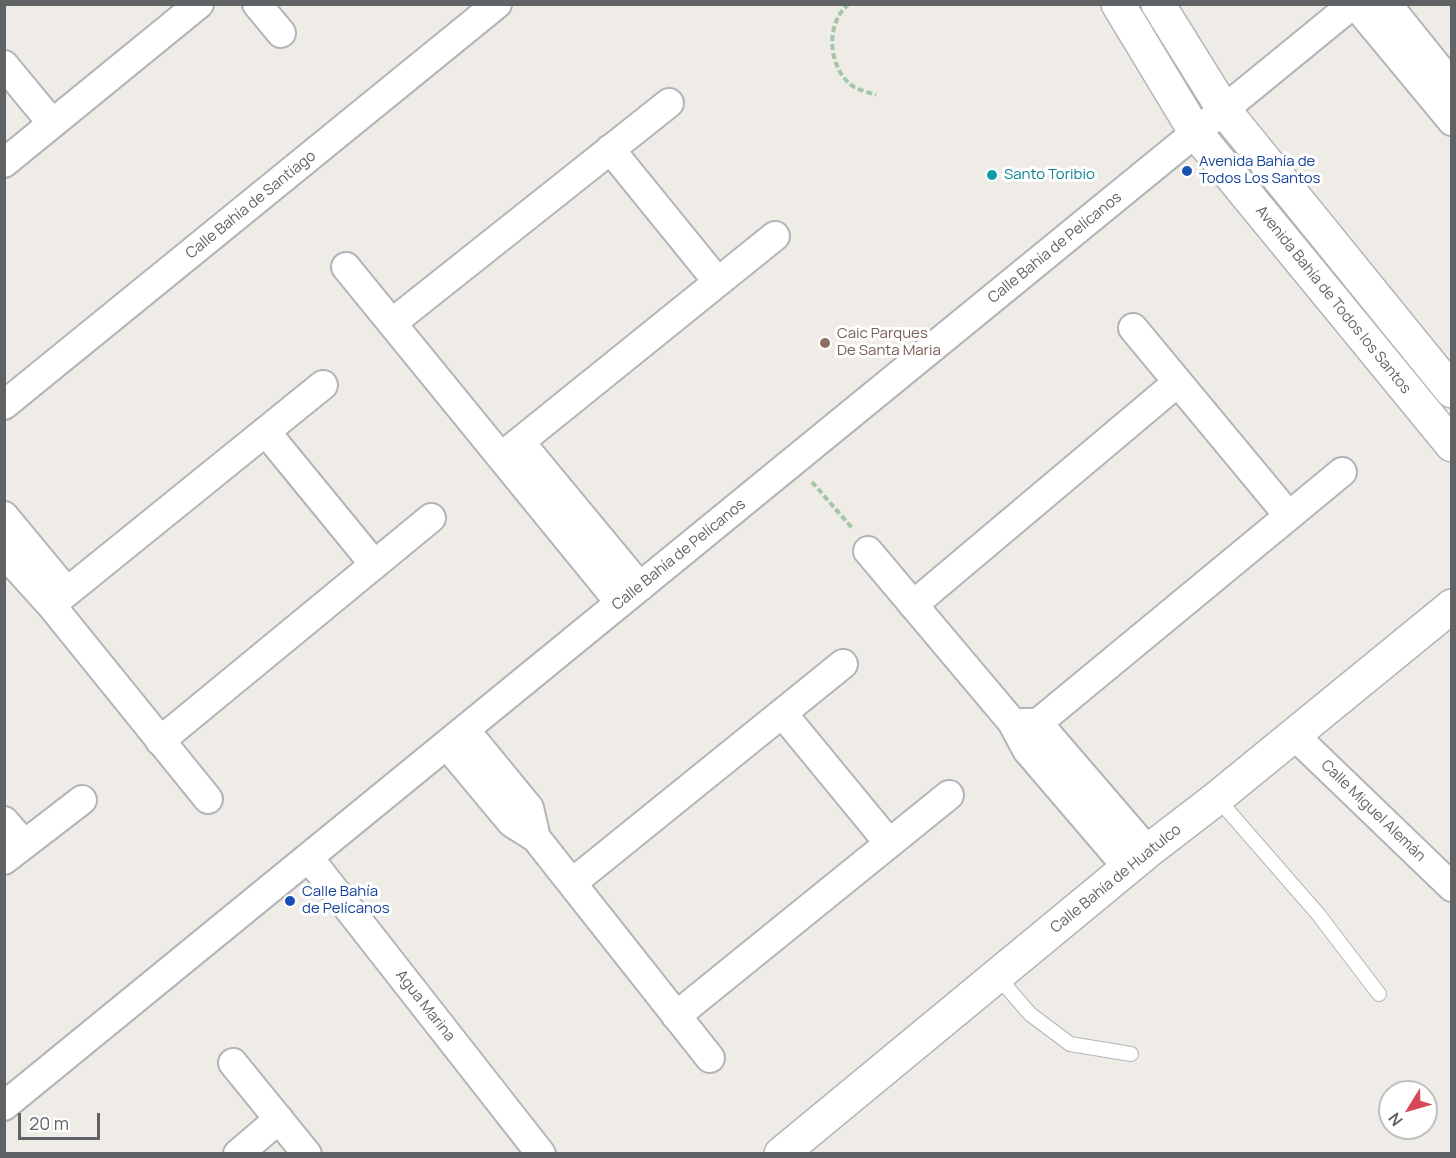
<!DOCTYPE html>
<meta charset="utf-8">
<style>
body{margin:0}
#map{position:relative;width:1456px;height:1158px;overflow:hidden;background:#efece7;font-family:Manrope,sans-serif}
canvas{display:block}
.frame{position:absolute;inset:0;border:6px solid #5f6365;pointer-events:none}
.north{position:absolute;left:1378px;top:1080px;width:60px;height:60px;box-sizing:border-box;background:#fff;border:2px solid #bfc1c1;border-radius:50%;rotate:233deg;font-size:16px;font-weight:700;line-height:24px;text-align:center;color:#5f6365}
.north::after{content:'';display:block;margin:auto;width:21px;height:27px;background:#d44857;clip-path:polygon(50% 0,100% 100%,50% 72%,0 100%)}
.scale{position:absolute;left:18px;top:1113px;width:82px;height:27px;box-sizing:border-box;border:3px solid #5f6365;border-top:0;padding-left:8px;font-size:18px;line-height:21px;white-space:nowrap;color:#5f6365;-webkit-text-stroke:4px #fff;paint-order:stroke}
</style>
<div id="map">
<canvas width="1456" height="1158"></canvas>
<div class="frame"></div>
<div class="north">N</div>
<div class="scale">20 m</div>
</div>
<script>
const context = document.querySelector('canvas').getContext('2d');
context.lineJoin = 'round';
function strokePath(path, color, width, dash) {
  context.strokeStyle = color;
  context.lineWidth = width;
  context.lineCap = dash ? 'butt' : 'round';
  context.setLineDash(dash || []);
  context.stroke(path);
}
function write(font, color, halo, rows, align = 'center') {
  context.font = font + ' Manrope,sans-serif';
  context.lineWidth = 6;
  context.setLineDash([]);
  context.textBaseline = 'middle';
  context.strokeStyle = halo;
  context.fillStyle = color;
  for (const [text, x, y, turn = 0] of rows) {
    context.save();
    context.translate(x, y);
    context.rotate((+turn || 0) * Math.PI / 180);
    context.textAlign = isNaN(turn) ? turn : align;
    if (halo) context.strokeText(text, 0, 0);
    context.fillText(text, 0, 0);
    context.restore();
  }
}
const path = new Path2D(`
 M849,4C825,23 828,65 850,84C856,90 869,92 876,95
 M812,482L853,529`);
const lane = new Path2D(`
 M1217,798L1318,914L1379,994
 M998,977L1030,1014L1070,1044L1131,1054`);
const street = new Path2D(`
 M257,4L281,33
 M1355,4L1452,121
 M1387,4L1452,85
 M4,65L52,123
 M610,149L718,282
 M4,163L199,4
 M346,267L620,603
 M392,323L669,103
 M1133,328L1289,516
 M4,405L497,4
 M266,432L374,564
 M520,442L640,587
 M501,457L775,236
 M4,516L67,592
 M868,551L1012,722L1027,750L1128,868
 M4,553L51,605L208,799
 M51,605L323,385
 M913,605L1178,382
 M782,713L889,843
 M1023,723H1038L1148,851
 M465,730L529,808L536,838
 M1294,735L1452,887
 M160,741L431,518
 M447,745L512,823L536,838L710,1058
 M1027,750L1038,723L1342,472
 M4,821L24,844
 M309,858L541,1154
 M4,860L82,800
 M572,883L843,664
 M676,1016L949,795
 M233,1063L307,1154
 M4,1106L1353,4
 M238,1154L279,1119`);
const secondary = new Path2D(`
 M1118,4L1196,133L1452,445
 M1158,4L1224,110L1452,391
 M781,1154L1148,851L1217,798L1452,606`);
const markers = [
 [1187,171,6,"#1a4fb4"],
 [992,175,6,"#0f9aa8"],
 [825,343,6,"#8d6e63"],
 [290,901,6,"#1a4fb4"]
];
const transitNames = [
 ["Avenida Bahía de",1199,162],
 ["Todos Los Santos",1199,179],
 ["Calle Bahía",302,892],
 ["de Pelícanos",302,909]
];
const cultureNames = [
 ["Santo Toribio",1004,175]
];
const streetNames = [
 ["Calle Bahía de Santiago",251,205,-39],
 ["Calle Bahía de Pelícanos",1055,248,-39],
 ["Avenida Bahía de Todos los Santos",1333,300,51],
 ["Calle Bahía de Pelícanos",679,555,-39],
 ["Calle Miguel Alemán",1373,811,44],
 ["Calle Bahía de Huatulco",1116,879,-39],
 ["Agua Marina",425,1006,52]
];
const educationNames = [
 ["Caic Parques",837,334],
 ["De Santa Maria",837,351]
];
strokePath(lane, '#b2b5b7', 16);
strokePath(street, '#b2b5b7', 32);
strokePath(secondary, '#b1b5b8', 36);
strokePath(path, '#a3c6a6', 4, [6, 3]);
strokePath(lane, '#fff', 14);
strokePath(street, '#fff', 28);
strokePath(secondary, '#fff', 33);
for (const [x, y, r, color] of markers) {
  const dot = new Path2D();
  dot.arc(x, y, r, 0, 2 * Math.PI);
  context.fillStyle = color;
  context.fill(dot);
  strokePath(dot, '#fff', 2);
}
write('15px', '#164399', '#fff', transitNames, 'left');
write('15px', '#0d838f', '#fff', cultureNames, 'left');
write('15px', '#5f6365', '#fff', streetNames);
write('15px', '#785e54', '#fff', educationNames, 'left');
</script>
